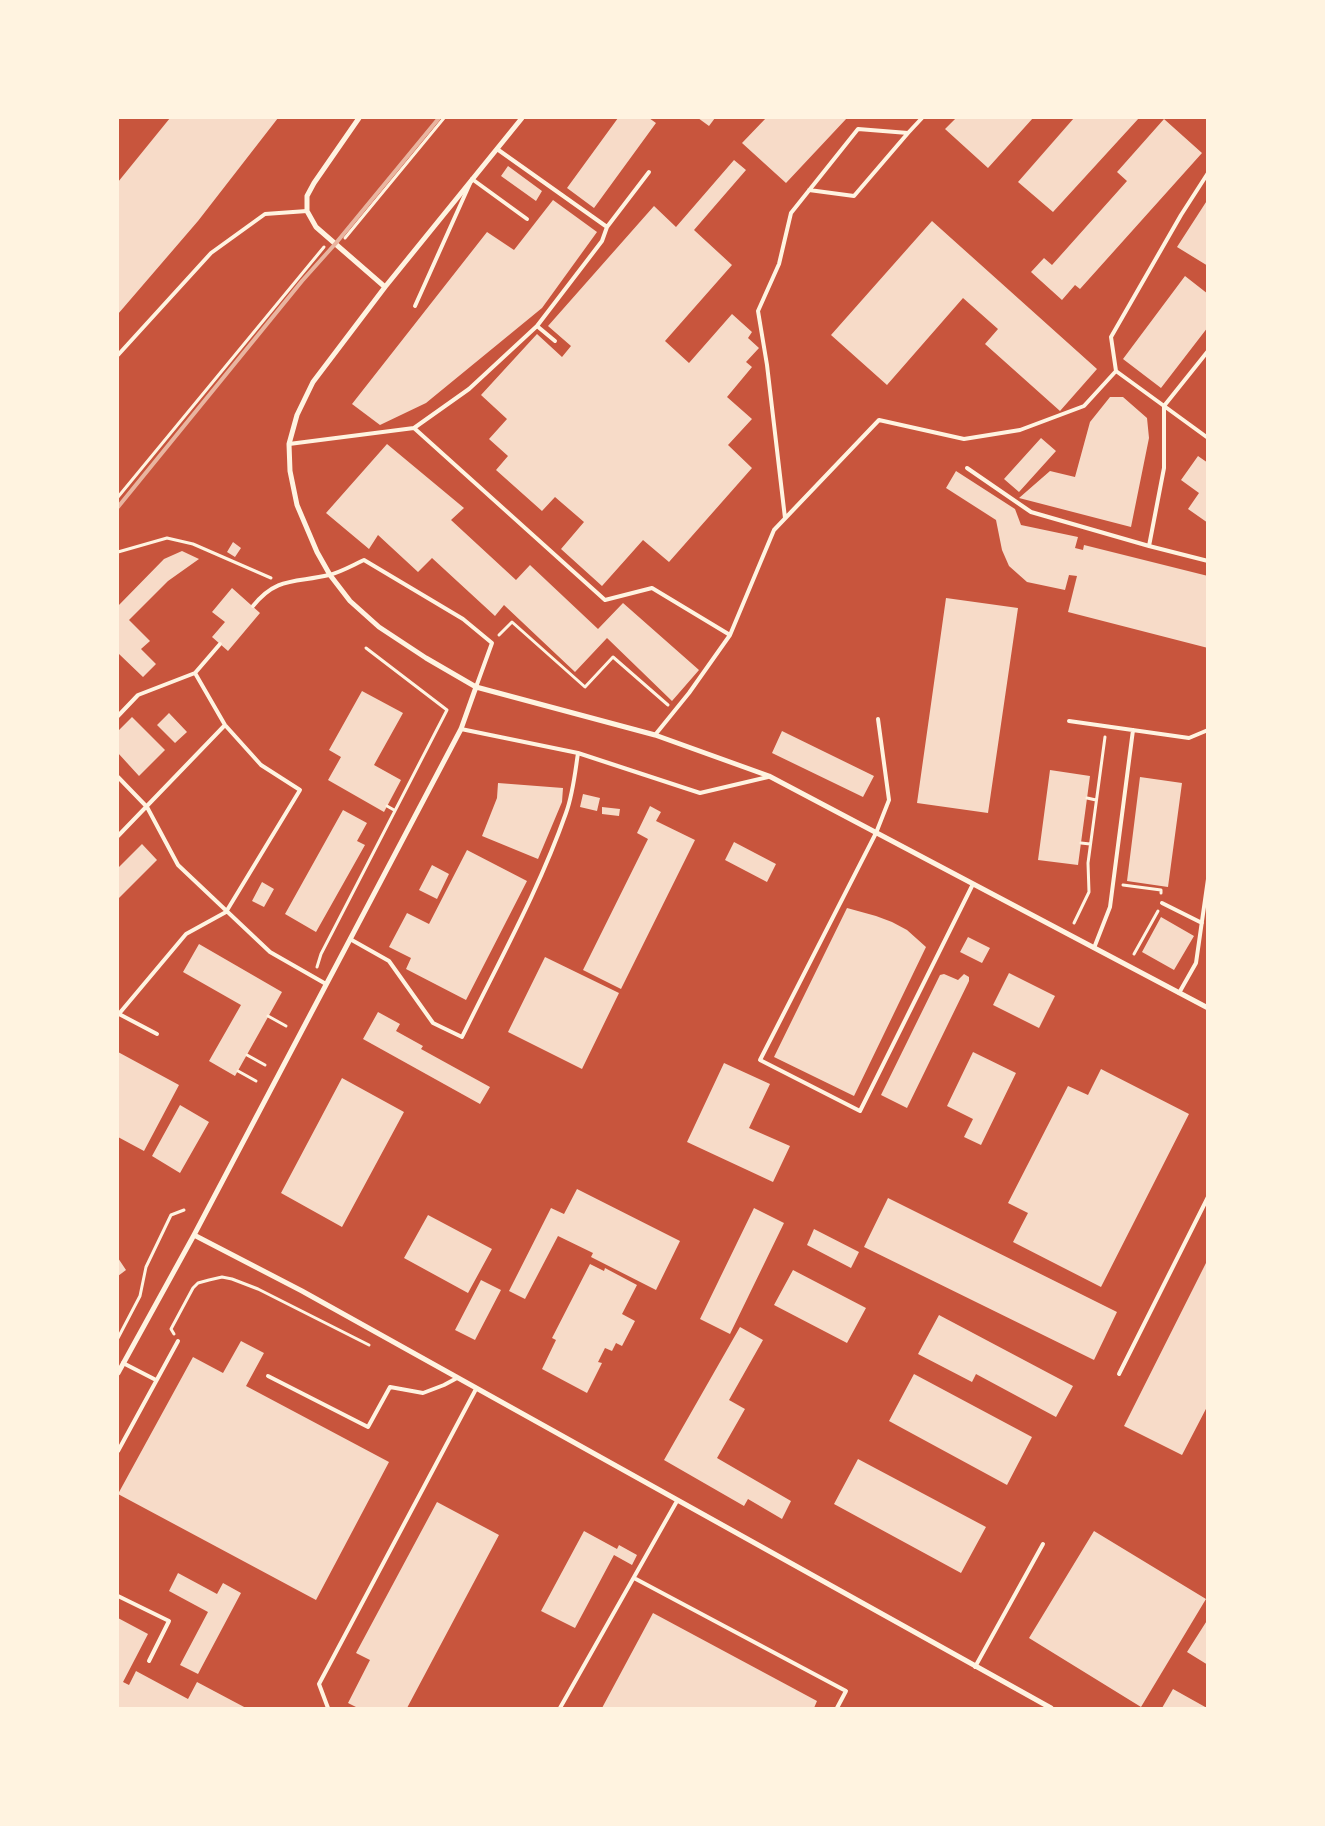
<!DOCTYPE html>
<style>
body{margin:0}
#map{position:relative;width:1325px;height:1826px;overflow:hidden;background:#c8553d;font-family:"DM Sans",sans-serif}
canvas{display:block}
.frame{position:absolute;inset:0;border:119px solid #fff3e0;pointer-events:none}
</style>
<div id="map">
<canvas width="1325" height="1826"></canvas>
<div class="frame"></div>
</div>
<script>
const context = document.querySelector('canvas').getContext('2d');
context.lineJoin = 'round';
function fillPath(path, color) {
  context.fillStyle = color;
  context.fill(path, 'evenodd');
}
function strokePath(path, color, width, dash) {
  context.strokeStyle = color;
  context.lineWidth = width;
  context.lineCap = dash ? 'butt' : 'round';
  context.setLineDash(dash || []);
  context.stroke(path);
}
const building = new Path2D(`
 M170,118H278L198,221L118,314V182Z
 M618,118H649L656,123L594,208L567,188Z
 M698,118H715L709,126Z
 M766,118H847L786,183L742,143Z
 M956,118H1033L988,168L945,129Z
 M1074,118H1139L1053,212L1018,182Z
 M1164,119L1202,153L1080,289L1075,285L1062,300L1031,272L1044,258L1052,265L1127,181L1117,172Z
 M734,160L746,170L694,230L732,265L665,341L689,363L732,314L752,332L748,338L759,348L746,362L752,367L727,397L752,419L728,445L752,468L669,562L643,540L602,586L561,549L584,522L555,497L542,511L496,470L508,456L489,439L507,419L481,395L537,334L562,357L571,346L548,326L654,206L676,227Z
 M508,166L542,191L536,201L501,176Z
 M1208,199V266L1177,247Z
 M553,200L597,232L542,308L426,403L380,425L352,404L487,232L514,250Z
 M932,221L1097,369L1060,411L985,344L998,329L963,298L887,385L831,335Z
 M1185,276L1208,294V327L1161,388L1123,359Z
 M1110,397H1123L1147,418L1149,438L1131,527L1019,498L1050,471L1075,477L1090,422Z
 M1041,438L1056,451L1019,492L1004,479Z
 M387,444L464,508L451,520L516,580L530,565L598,629L623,603L699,670L672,701L607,638L575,672L504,605L495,616L432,558L418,572L378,535L369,549L326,513Z
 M1198,456L1208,463V523L1188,509L1199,493L1181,480Z
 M956,471L1015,509L1021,525L1078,537L1075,548L1083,550L1084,545L1208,576V648L1068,612L1077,576L1069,575L1065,590L1027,582L1009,566L1002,550L996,520L946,488Z
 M233,542L241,548L235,557L227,552Z
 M182,551L199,559L168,581L129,620L150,641L141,649L156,664L143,677L119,654L118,656V606L164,559Z
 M232,588L260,613L228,651L212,637L225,622L212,612Z
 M946,598L1018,608L988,813L917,803Z
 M362,691L403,713L374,765L401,780L384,812L328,780L341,757L329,750Z
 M169,713L187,732L175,743L157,725Z
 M132,717L165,750L139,776L118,753V731Z
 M782,731L874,776L863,797L772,753Z
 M1050,770L1090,776L1078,865L1038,860Z
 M1140,777L1182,783L1168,887L1127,881Z
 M498,783L563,788L562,802L538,859L482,836L497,798Z
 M583,794L600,798L597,811L580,807Z
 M650,806L661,812L656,821L695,840L621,989L583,970L648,839L637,833Z
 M602,807L620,809L619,816L602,814Z
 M343,810L367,823L357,841L365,845L316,932L285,914Z
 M734,842L776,864L767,882L725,860Z
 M142,844L157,860L118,899V868Z
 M467,850L527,881L466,1000L406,969L411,958L389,947L407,913L429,924Z
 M432,865L449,874L437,899L419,890Z
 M262,882L274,889L264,907L252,901Z
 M847,908L876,916L892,922L907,930L926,947L854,1096L774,1057Z
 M1161,917L1194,936L1174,970L1142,952Z
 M968,937L990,948L982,963L960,952Z
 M199,944L282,992L235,1076L209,1061L241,1005L183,972Z
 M545,957L619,993L582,1069L508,1032Z
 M1009,973L1055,996L1039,1028L993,1005Z
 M944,974L958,980L964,974L969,977V981L907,1108L881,1095L940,975Z
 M378,1012L400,1024L396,1031L423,1046L421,1049L490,1087L480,1104L363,1039Z
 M118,1052L179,1085L144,1151L118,1137Z
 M973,1052L1016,1073L981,1145L964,1137L973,1119L947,1106Z
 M724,1063L770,1084L749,1128L790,1146L773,1182L687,1142Z
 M1101,1069L1189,1114L1101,1287L1013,1242L1028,1213L1008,1203L1068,1086L1088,1095Z
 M342,1078L404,1112L342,1227L281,1193Z
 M180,1105L209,1122L180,1173L152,1156Z
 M577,1189L680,1241L656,1290L591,1257L593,1253L558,1236L525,1299L509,1291L551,1208L564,1214Z
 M888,1198L1117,1312L1094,1360L864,1247Z
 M754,1208L784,1223L730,1334L700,1319Z
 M428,1215L492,1249L468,1293L404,1258Z
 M814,1229L859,1252L851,1268L807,1245Z
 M118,1258L126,1270L118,1276Z
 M1208,1259V1405L1182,1455L1124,1426Z
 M590,1264L604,1271L605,1268L637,1285L622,1314L635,1321L622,1346L616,1343L612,1351L605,1348L598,1362L602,1363L587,1393L542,1369L556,1340L552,1338Z
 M793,1270L866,1308L847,1343L774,1305Z
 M481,1280L501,1290L475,1340L455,1330Z
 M939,1315L1073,1386L1056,1417L976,1374L972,1382L918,1354Z
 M740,1327L763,1340L729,1400L745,1409L717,1458L791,1501L782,1519L748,1499L744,1506L664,1460Z
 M241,1341L264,1353L246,1386L389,1462L316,1600L118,1494L193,1357L223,1373Z
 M914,1374L1032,1437L1007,1485L889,1421Z
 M858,1459L986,1527L961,1573L834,1504Z
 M437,1502L499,1535L407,1708H358L348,1703L370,1660L356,1653Z
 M584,1531L617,1549L619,1545L637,1555L632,1565L614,1555L575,1628L541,1611Z
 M1094,1531L1206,1599L1141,1707L1029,1638Z
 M178,1573L217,1594L223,1583L241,1593L198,1674L180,1665L208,1612L169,1591Z
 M653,1613L817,1701L814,1708H602Z
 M118,1618L148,1634L123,1682L129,1685L136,1671L188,1699L197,1682L246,1708H118Z
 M1208,1619V1665L1187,1652Z
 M1173,1689L1207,1708H1162Z`);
const path = new Path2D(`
 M345,238L444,118
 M118,497L324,247
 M118,552L167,538L193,544L271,578
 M499,635L512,622L585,687L613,657L668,705
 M1087,798L1096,800
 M387,806L394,810
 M1081,843L1090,844
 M1123,885L1161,890V893
 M1074,923L1089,892L1088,863L1105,737
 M1134,954L1158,911
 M317,967L321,954L447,710L366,648
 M268,1016L286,1026
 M247,1055L265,1065
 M238,1071L256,1081
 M174,1334L171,1329L193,1288L198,1283L209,1280L222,1277L232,1279L258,1289L369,1345
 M118,1338L140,1296L146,1267L171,1215L184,1210`);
const service = new Path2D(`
 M497,149L607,227L649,172
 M809,190L854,196L908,133
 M415,306L472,179L527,219
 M537,326L555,341
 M1208,351L1164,406V468L1149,546L1208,561
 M118,355L211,253L265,214L307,211
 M1116,371L1111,337L1181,215L1208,173
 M414,428L469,389L537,326L602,241L607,227
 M289,444L414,428L605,600L652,588L730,635
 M967,468L1031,512L1149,546
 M785,518L767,365L758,311L779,264L791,213L858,129L908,133L922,118
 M253,606C277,576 296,583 329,575C341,572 353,565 364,560L463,619L492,643L476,687
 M118,716L138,695L195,673
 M878,719L889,800L876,833L760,1060L860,1111L973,884
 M1069,721L1189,738L1208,730
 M461,729L578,753L700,793L768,777
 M655,735L689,693L730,635L774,530L879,420L964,439L1020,430L1084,406L1116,371L1208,438
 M118,777L147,807L178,865L270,952L326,984
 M118,836L225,725
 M1162,903L1202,923
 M350,939L389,961L433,1023L462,1037C498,963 539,890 566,813C573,794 575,773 578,753
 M1094,948L1110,907L1133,730
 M1179,993L1196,963L1208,879
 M119,1014L157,1034
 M118,1015L186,934L226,912L300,790L261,765L225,725L195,673L220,644
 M123,1363L156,1380
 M1119,1374L1208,1197
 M268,1376L368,1427L390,1387L423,1393L444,1385L457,1378
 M118,1451L178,1341
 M634,1578L846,1691L837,1708
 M118,1596L169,1621L149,1661
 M975,1667L1043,1544
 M328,1708L319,1684L476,1389
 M560,1708L677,1501`);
const minor = new Path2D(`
 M359,118L314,183L307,196V211L316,227L385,287
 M522,118L385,287L313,382L297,415L289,444L290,471L297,505L317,552L330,575L350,601L379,627L426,658L476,687L655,735L769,776L1208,1008
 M194,1235L302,1291L1051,1708
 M118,1373L194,1235L461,729L476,687`);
const rail = new Path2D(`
 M118,507L302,281L336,243L439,118`);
fillPath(building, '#f7dbc8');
strokePath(path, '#fff3e0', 3);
strokePath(service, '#fff3e0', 4);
strokePath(minor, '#fff3e0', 5);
strokePath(rail, '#e9b49f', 4);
</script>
